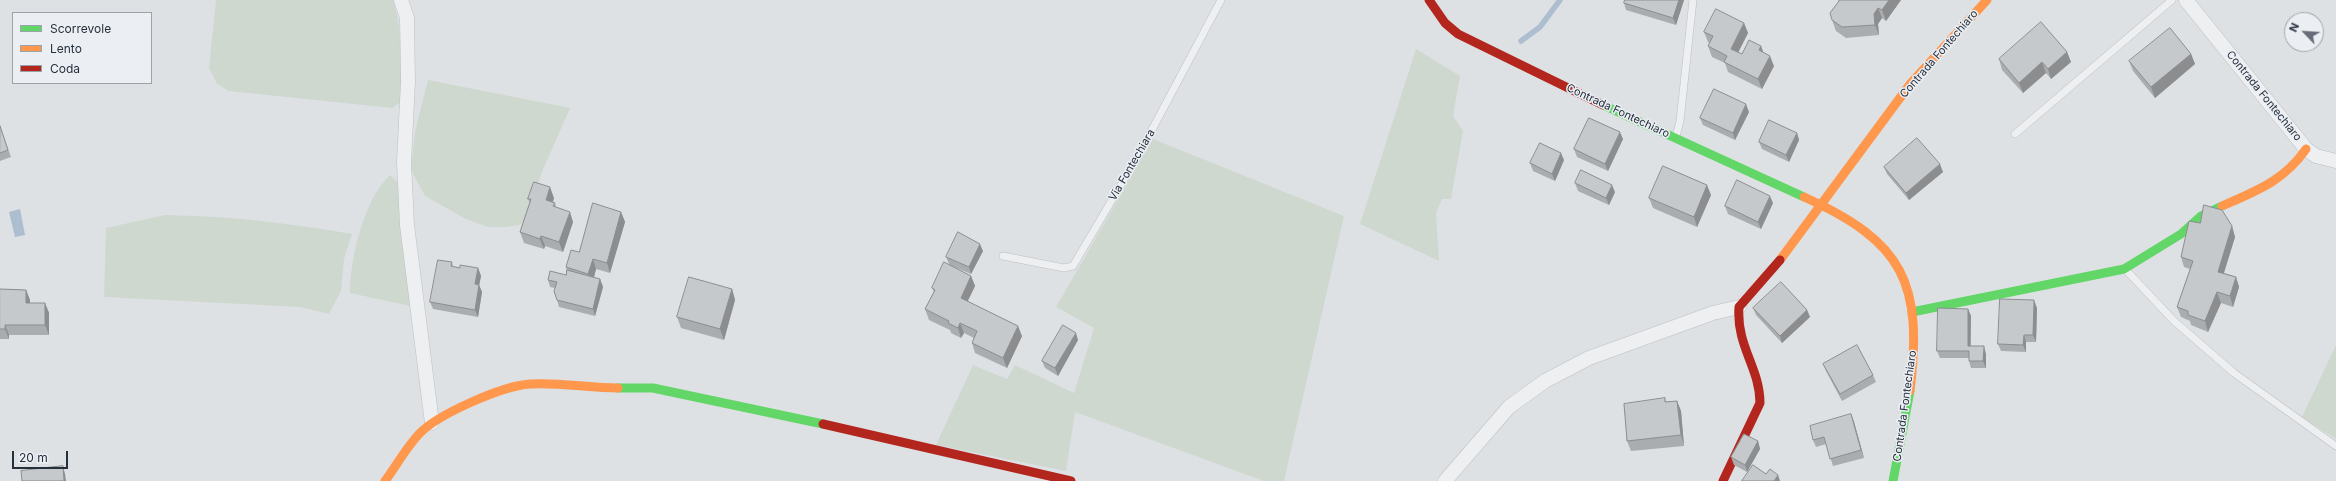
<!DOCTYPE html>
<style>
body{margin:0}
#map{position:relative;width:2336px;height:481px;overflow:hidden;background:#dee1e4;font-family:Inter,sans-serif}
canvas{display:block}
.legend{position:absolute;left:12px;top:12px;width:140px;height:72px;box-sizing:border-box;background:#ebeff4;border:1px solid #9ca2aa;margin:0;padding:5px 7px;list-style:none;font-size:12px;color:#262f3c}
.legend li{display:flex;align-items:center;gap:8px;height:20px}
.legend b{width:20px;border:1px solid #9ca2aa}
.north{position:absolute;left:2284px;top:12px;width:40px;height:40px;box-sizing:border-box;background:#ebeff4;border:1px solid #9ca2aa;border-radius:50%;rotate:295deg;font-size:11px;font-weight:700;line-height:16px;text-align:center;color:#262f3c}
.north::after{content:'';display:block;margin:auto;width:14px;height:18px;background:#666d77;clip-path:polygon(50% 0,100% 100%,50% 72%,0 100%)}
.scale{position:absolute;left:12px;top:451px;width:56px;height:18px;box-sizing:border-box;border:2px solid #262f3c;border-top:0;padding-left:5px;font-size:12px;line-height:14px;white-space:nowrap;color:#262f3c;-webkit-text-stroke:3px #ebeff4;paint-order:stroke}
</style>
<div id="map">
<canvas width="2336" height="481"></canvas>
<ul class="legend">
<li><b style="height:5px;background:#63d668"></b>Scorrevole</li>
<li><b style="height:5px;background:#ff974d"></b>Lento</li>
<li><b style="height:5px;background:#b3261e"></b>Coda</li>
</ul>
<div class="north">N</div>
<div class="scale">20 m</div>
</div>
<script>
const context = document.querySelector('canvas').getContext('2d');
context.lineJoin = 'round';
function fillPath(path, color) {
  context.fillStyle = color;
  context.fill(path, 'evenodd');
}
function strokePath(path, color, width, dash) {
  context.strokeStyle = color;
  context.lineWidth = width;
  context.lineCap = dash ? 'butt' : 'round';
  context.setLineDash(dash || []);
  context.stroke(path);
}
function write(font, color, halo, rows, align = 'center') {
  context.font = font + ' Inter,sans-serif';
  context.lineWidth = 3;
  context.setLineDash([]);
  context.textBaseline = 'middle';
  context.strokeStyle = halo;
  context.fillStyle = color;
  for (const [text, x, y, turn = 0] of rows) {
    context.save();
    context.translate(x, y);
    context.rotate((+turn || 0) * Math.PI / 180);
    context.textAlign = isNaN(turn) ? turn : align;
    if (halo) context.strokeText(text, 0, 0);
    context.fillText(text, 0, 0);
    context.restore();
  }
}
const green = new Path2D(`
 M216,0H393C403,32 401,69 401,102L392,108L229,91L217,84L209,68Z
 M1416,49L1460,76L1453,116L1463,131L1451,199H1442L1436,213L1439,261L1360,224Z
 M428,80L570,108L542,172L527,218L520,225L505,227H488L466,219L425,196L411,170L415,132Z
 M1153,139L1344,216L1284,481H1264L1075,412L1066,471L936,445L973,365L1007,379L1015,365L1074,393L1094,328L1056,307Z
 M390,175L400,185L410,306L350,293C350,258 364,199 390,175Z
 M165,215C230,216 288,223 352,234L344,259L341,291L329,314L301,307L104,297L106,228Z
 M2336,345V439L2302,417Z`);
const water = new Path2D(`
 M20,209L25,235L15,237L9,212Z`);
const stream = new Path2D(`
 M1521,41L1540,27L1560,0`);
const lane = new Path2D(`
 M2015,134L2172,0
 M1676,137L1680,121L1693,0
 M1003,256L1064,268L1073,266L1138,156L1221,0
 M2126,270L2174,321L2234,373L2336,446`);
const street = new Path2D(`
 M401,0L407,18L408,81L404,162L407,225L432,423
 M2186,0L2306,149L2316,156L2336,161
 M1445,481L1509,407L1545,381L1589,358L1713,313L1739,307`);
const fast = new Path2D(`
 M1603,105L1804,197
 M1912,312L2124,269L2181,234L2201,216L2222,206
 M618,388H653L823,424
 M1893,481L1910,391`);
const slow = new Path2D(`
 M1804,197C1904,242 1923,283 1910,391
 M2222,206C2256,191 2284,181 2306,149
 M1780,260L1911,83L1987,0
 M385,481C396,466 406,448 419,434C438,414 502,386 530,384C557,382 590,388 618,388`);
const jam = new Path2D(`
 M1429,0L1445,23L1458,34L1603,105
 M823,424L1071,481
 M1723,481L1760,403C1760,368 1736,346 1739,307L1780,260`);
const wall = new Path2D(`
 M1684,0L1676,25L1626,10L1624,3Z
 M1839,0H1901L1886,21L1882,18L1878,24L1879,35L1846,38L1836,31L1832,20Z
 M1744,23L1748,33L1738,52L1742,54L1761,46L1763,52L1774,66L1762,89L1728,72L1725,63L1712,57L1708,46L1710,43L1708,42L1704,32Z
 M2067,52L2071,62L2051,79L2046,73L2023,93L2002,70L1999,59Z
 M2191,54L2195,64L2155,98L2133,71L2129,61Z
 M1749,112L1735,140L1703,125L1700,118Z
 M0,126L11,157L0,161Z
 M1797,133L1799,140L1789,162L1762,149L1759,142Z
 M1623,139L1608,171L1577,157L1574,149Z
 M1564,160L1555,181L1533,171L1530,163Z
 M1884,167L1943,172L1909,200L1887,174Z
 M1575,183L1615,192L1609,205L1578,191Z
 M1711,195L1697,227L1653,208L1649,198Z
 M554,198L553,202L555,203L556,207L573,222L563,252L545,246L544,249L524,243L520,232L530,203L528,199Z
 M1773,203L1761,229L1728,214L1725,206Z
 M621,212L625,222L610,273L596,269L594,278L600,279L603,287L595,316L559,307L557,300L555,288L550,287L548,280L566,275L567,270L566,267L579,252Z
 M2232,226L2235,237L2224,273L2236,277L2239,287L2233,307L2221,303L2208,332L2191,325L2190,321L2181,317L2177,307L2190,269L2184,267L2181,257Z
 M983,251L971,274L952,266L971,276L975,286L968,301L1022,336L1007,368L975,353L972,343L974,338L964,333L961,338L951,333L950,330L929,320L925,309L934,292L932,288L949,264L946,257Z
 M452,262L453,267L460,268H478L481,276L479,285L482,292L478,317L433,309L430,302Z
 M0,289L26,290L30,300V303H45L49,313V335H9V339H0Z
 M732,289L735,300L724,340L681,328L677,317Z
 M1753,308L1807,310L1810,317L1782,343L1756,315Z
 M2037,308L2036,342H2026V352L2001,351L1998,344Z
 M1968,309L1971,316V346L1986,354V368H1971L1969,361V358H1940L1937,351Z
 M1078,340L1058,376L1045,368L1042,361Z
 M1823,364L1873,375L1876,382L1842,401L1826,371Z
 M1665,398L1666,402L1677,401L1681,411L1684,446L1631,451L1627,441Z
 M1851,414L1854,422L1864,458L1833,466L1826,444L1816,447L1813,440Z
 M1758,441L1760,449L1747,472L1734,465L1731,457Z`);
const shadedWall = new Path2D(`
 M1679,0H1684L1676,25L1673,18Z
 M1889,0H1901L1886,21L1882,10Z
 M1878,8L1882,18L1878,24L1879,35L1875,25L1874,14Z
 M1744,23L1748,33L1735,59L1731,49Z
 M1761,46L1765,57L1759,50Z
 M2067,52L2071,62L2051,79L2048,69Z
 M2191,54L2195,64L2155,98L2151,87Z
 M1770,56L1774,66L1762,89L1758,79Z
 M2042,62L2046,73L2023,93L2019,83Z
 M1746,104L1749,112L1735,140L1733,133Z
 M1620,132L1623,139L1608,171L1605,164Z
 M1797,133L1799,140L1789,162L1786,155Z
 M1561,153L1564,160L1555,181L1552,174Z
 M1940,164L1943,172L1909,200L1906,193Z
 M1612,185L1615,192L1609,205L1606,198Z
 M1707,185L1711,195L1697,227L1694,217Z
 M550,187L554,198L550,210L546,200Z
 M1770,196L1773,203L1761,229L1758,222Z
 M570,212L573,222L563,252L559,242Z
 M621,212L625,222L610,273L607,263Z
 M2232,226L2235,237L2221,282L2218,272Z
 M541,236L545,246L544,249L540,239Z
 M980,244L983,251L971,274L969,267Z
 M593,259L596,269L592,284L588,274Z
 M478,268L481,276L478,291L475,284Z
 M971,276L975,286L964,308L961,298Z
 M2236,277L2239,287L2233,307L2230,296Z
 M600,279L603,287L595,316L593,309Z
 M479,285L482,292L478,317L475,310Z
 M732,289L735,300L724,340L720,329Z
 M26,290L30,300V313L26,303Z
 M2217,292L2221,303L2208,332L2205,321Z
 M2034,300L2037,308L2036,342L2033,335Z
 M45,303L49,313V335L45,325Z
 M1968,309L1971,316L1970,353L1968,346Z
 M1807,310L1810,317L1782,343L1780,336Z
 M960,323L964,333L961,338L958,328Z
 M5,325L9,335V339L5,329Z
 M1018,326L1022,336L1007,368L1003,358Z
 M1076,333L1078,340L1058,376L1055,368Z
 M2024,335L2026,342V352L2023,345Z
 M1984,346L1986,354V368L1983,361Z
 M1677,401L1681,411L1684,446L1681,435Z
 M1851,414L1854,422L1864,458L1861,450Z
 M1758,441L1760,449L1747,472L1745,465Z
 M63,466L65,474L66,481H64Z
 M1778,475L1780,481H1774Z`);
const building = new Path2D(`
 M1625,0H1679L1673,18L1624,3Z
 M1839,0H1889L1882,10L1878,8L1874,14L1875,25L1842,27L1832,20L1830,13L1839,1Z
 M1716,9L1744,23L1731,49L1742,54L1749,40L1761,46L1759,50L1770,56L1758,79L1724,62L1727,56L1708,46L1713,36L1704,32Z
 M2041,22L2067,52L2048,69L2042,62L2019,83L1999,59Z
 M2170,28L2191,54L2151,87L2129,61Z
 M1714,89L1746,104L1733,133L1700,118Z
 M1589,118L1620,132L1605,164L1574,149Z
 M1769,120L1797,133L1786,155L1759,142Z
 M0,126L8,150L0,153Z
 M1917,138L1940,164L1906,193L1884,167Z
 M1540,143L1561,153L1552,174L1530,163Z
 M1663,166L1707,185L1694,217L1649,198Z
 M1581,170L1612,185L1606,198L1575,183Z
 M1737,180L1770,196L1758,222L1725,206Z
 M534,182L550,187L546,200L555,203L553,206L570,212L559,242L541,236L540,239L520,232L531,199H528Z
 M593,203L621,212L607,263L593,259L588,274L566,267L571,250L579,252Z
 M2204,205L2222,210L2232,226L2218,272L2236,277L2230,296L2217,292L2205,321L2188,315V311L2177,307L2193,261L2181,257L2189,221L2200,223Z
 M958,232L980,244L969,267L946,257Z
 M438,260L452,262L451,266L460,268V265L478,268L475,284L479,285L475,310L430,302Z
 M944,262L971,276L961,298L1018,326L1003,358L972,343L977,331L960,323L958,328L948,323L949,321L925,309L935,290L932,288Z
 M567,270L600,279L593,309L557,300L554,291L557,282L548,280L550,271L566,275Z
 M689,277L732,289L720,329L677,317Z
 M1781,282L1807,310L1780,336L1753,308Z
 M0,289L26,290V303H45V325H5V329H0Z
 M2000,299L2034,300L2033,335H2024L2023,345L1998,344Z
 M1938,308L1968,309V346H1984L1983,361H1969V351H1937Z
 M1063,325L1076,333L1055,368L1042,361Z
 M1857,345L1873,375L1840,394L1823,364Z
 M1665,398V402L1677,401L1681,435L1627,441L1624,404Z
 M1851,414L1861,450L1830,459L1824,437L1813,440L1810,426Z
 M1744,434L1758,441L1745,465L1731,457Z
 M1753,465L1766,474L1770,469L1778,475L1774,481H1742Z
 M63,466L64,481H22L21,471Z`);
const streetNames = [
 ["Contrada Fontechiaro",1939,54,-49],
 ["Contrada Fontechiaro",2264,96,51],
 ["Contrada Fontechiaro",1618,111,25],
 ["Via Fontechiara",1132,165,-60],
 ["Contrada Fontechiaro",1905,406,-82]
];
fillPath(green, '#cfd8cf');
fillPath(water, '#acbecf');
strokePath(stream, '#acbecf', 5.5);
strokePath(lane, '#bdbfc2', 8);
strokePath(street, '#bdbfc2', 15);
strokePath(lane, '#eeeff1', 7);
strokePath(street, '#eeeff1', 14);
strokePath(fast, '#63d668', 9);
strokePath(slow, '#ff974d', 9);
strokePath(jam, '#b3261e', 9);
fillPath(wall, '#aaadaf');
fillPath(shadedWall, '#8b8d8f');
fillPath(building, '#c6c9cc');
strokePath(building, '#8b8d8f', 1);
write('11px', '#262f3c', '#ebeff4', streetNames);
</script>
